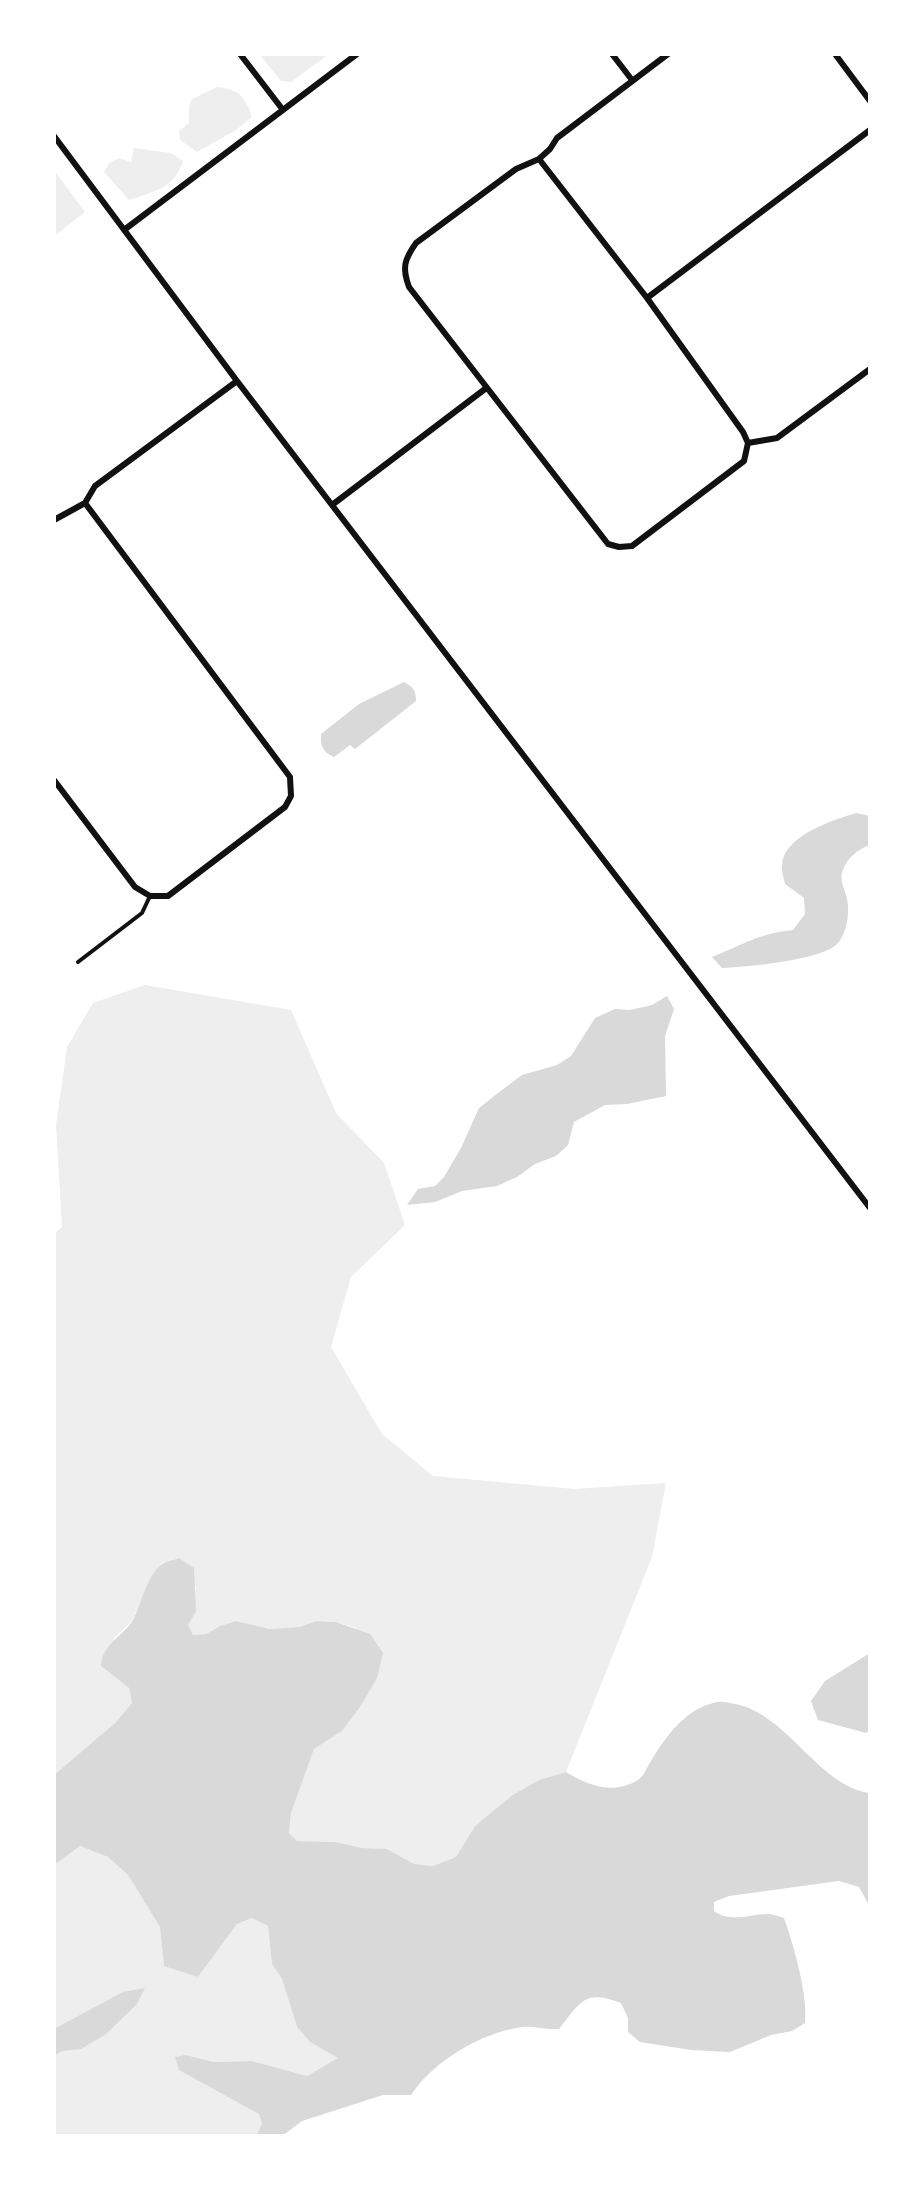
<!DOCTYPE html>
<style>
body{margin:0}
#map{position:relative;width:924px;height:2190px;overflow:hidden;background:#fff;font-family:Lato,sans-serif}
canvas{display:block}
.frame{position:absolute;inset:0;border:56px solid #fff;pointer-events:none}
</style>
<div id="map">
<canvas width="924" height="2190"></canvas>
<div class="frame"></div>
</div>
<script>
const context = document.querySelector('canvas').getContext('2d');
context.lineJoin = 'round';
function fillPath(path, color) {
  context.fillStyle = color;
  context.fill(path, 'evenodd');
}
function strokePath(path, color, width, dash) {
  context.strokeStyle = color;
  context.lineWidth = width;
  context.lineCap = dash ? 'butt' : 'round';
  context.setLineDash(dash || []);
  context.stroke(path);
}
const green = new Path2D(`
 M259,54H329L291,82L281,81Z
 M217,87C239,90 245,95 252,117L236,130L197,152L180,140L179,131L189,123V107L192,99Z
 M134,148L171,153L183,161C174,189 155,191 129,200L104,172L109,163L119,158L131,162Z
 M54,170L85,212L54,236Z
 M145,985L291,1010L336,1113L384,1163L405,1225L351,1277L331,1347L382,1434L433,1476L574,1489L666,1483L652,1557L566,1772L539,1780L475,1826L456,1857L433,1866L414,1864L387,1849L362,1848L335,1842L297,1841L289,1833L291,1813L314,1749L342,1731L356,1628L336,1622L317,1621L299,1627L270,1629L236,1621L220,1626L206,1634L193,1635L188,1625L196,1588L179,1558L162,1563L153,1575L132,1621L115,1637L101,1666L129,1688L132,1703L115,1723L54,1775V1234L62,1227L56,1125L67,1047L93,1003Z
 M80,1846L108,1857L128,1875L160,1927L164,1965L198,1977L237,1924L252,1918L268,1926L272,1964L282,1979L297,2027L310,2042L339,2058L307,2076L252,2061L214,2062L186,2055L259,2114L262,2124L256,2136H54V1865Z`);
const water = new Path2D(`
 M404,682C413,687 416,690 416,701L355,749L350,745L334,757C323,753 320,745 321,734L359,704Z
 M856,813L870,816V845C855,850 839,865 842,882C843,888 846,893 847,899C850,912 847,933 838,943C824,960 746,967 722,968L712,957C742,945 760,933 793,930L805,914L804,898L785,884C784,878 781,871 782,865C783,836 833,820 856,813Z
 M667,996L674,1009L665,1036L666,1096L627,1104L605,1105L574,1122L568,1145L556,1156L535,1164L517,1177L497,1186L462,1191L435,1202L407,1205L418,1189L435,1186L444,1177L461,1148L479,1108L498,1093L522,1075L557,1065L571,1056L595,1018L615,1009L630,1010L652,1005Z
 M179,1558L194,1568L196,1611L188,1625L193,1635L206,1634L220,1626L236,1621L270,1629L299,1627L317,1621L336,1622L370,1634L383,1653L377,1678L360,1707L342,1731L314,1749L291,1813L289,1833L297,1841L335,1842L362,1848L387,1849L414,1864L433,1866L456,1857L475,1826L513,1795L539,1780L566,1772C589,1786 613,1795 638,1780C644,1776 647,1767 651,1761C666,1736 686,1708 717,1702C723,1701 729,1703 735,1704C788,1714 818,1786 870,1793V1907L859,1887L839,1881L729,1896L714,1902V1911C732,1924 751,1913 770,1914C775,1915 780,1917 784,1918C794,1946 808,1995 805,2023L792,2031L771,2035L730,2052L691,2050L640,2042L628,2032V2018L621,2003C585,1989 581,2001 559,2029C546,2030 534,2026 522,2027C480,2033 434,2061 411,2095H383L302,2121L282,2136H256L262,2124L259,2114L179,2070L175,2057L186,2055L214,2062L252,2061L307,2076L338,2058L310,2042L297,2027L282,1979L272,1964L268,1926L252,1918L237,1924L198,1977L164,1966L160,1927L128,1875L108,1857L80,1846L54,1865V1775L115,1723L132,1703L129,1688L101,1666C103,1642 123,1637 133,1620C142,1602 146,1578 161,1565C166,1561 174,1560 179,1558Z
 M870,1653V1730L866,1733L818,1720L811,1701L825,1681Z
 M145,1988L137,2004L106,2034L81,2049L62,2051L54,2056V2029L123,1992Z`);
const service = new Path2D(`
 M78,962L142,913L150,896`);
const minor = new Path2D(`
 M240,54L283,110
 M612,54L632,80
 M668,54L557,138L550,149L539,159L516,169L416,243C404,260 402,268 409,287L608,544L619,547L632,546L744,461L748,443
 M835,54L870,101
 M54,136L237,381L870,1208
 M539,159L647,298L743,432L748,443
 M124,230L357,54
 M647,298L870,130
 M748,443L777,438L870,369
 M332,505L485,389
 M54,520L85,503L95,486L237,381
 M54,780L135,887L150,896H168L285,807L291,796L290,777L85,503`);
fillPath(green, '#eee');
fillPath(water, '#d9d9d9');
strokePath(service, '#111', 4);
strokePath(minor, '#111', 6);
</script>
